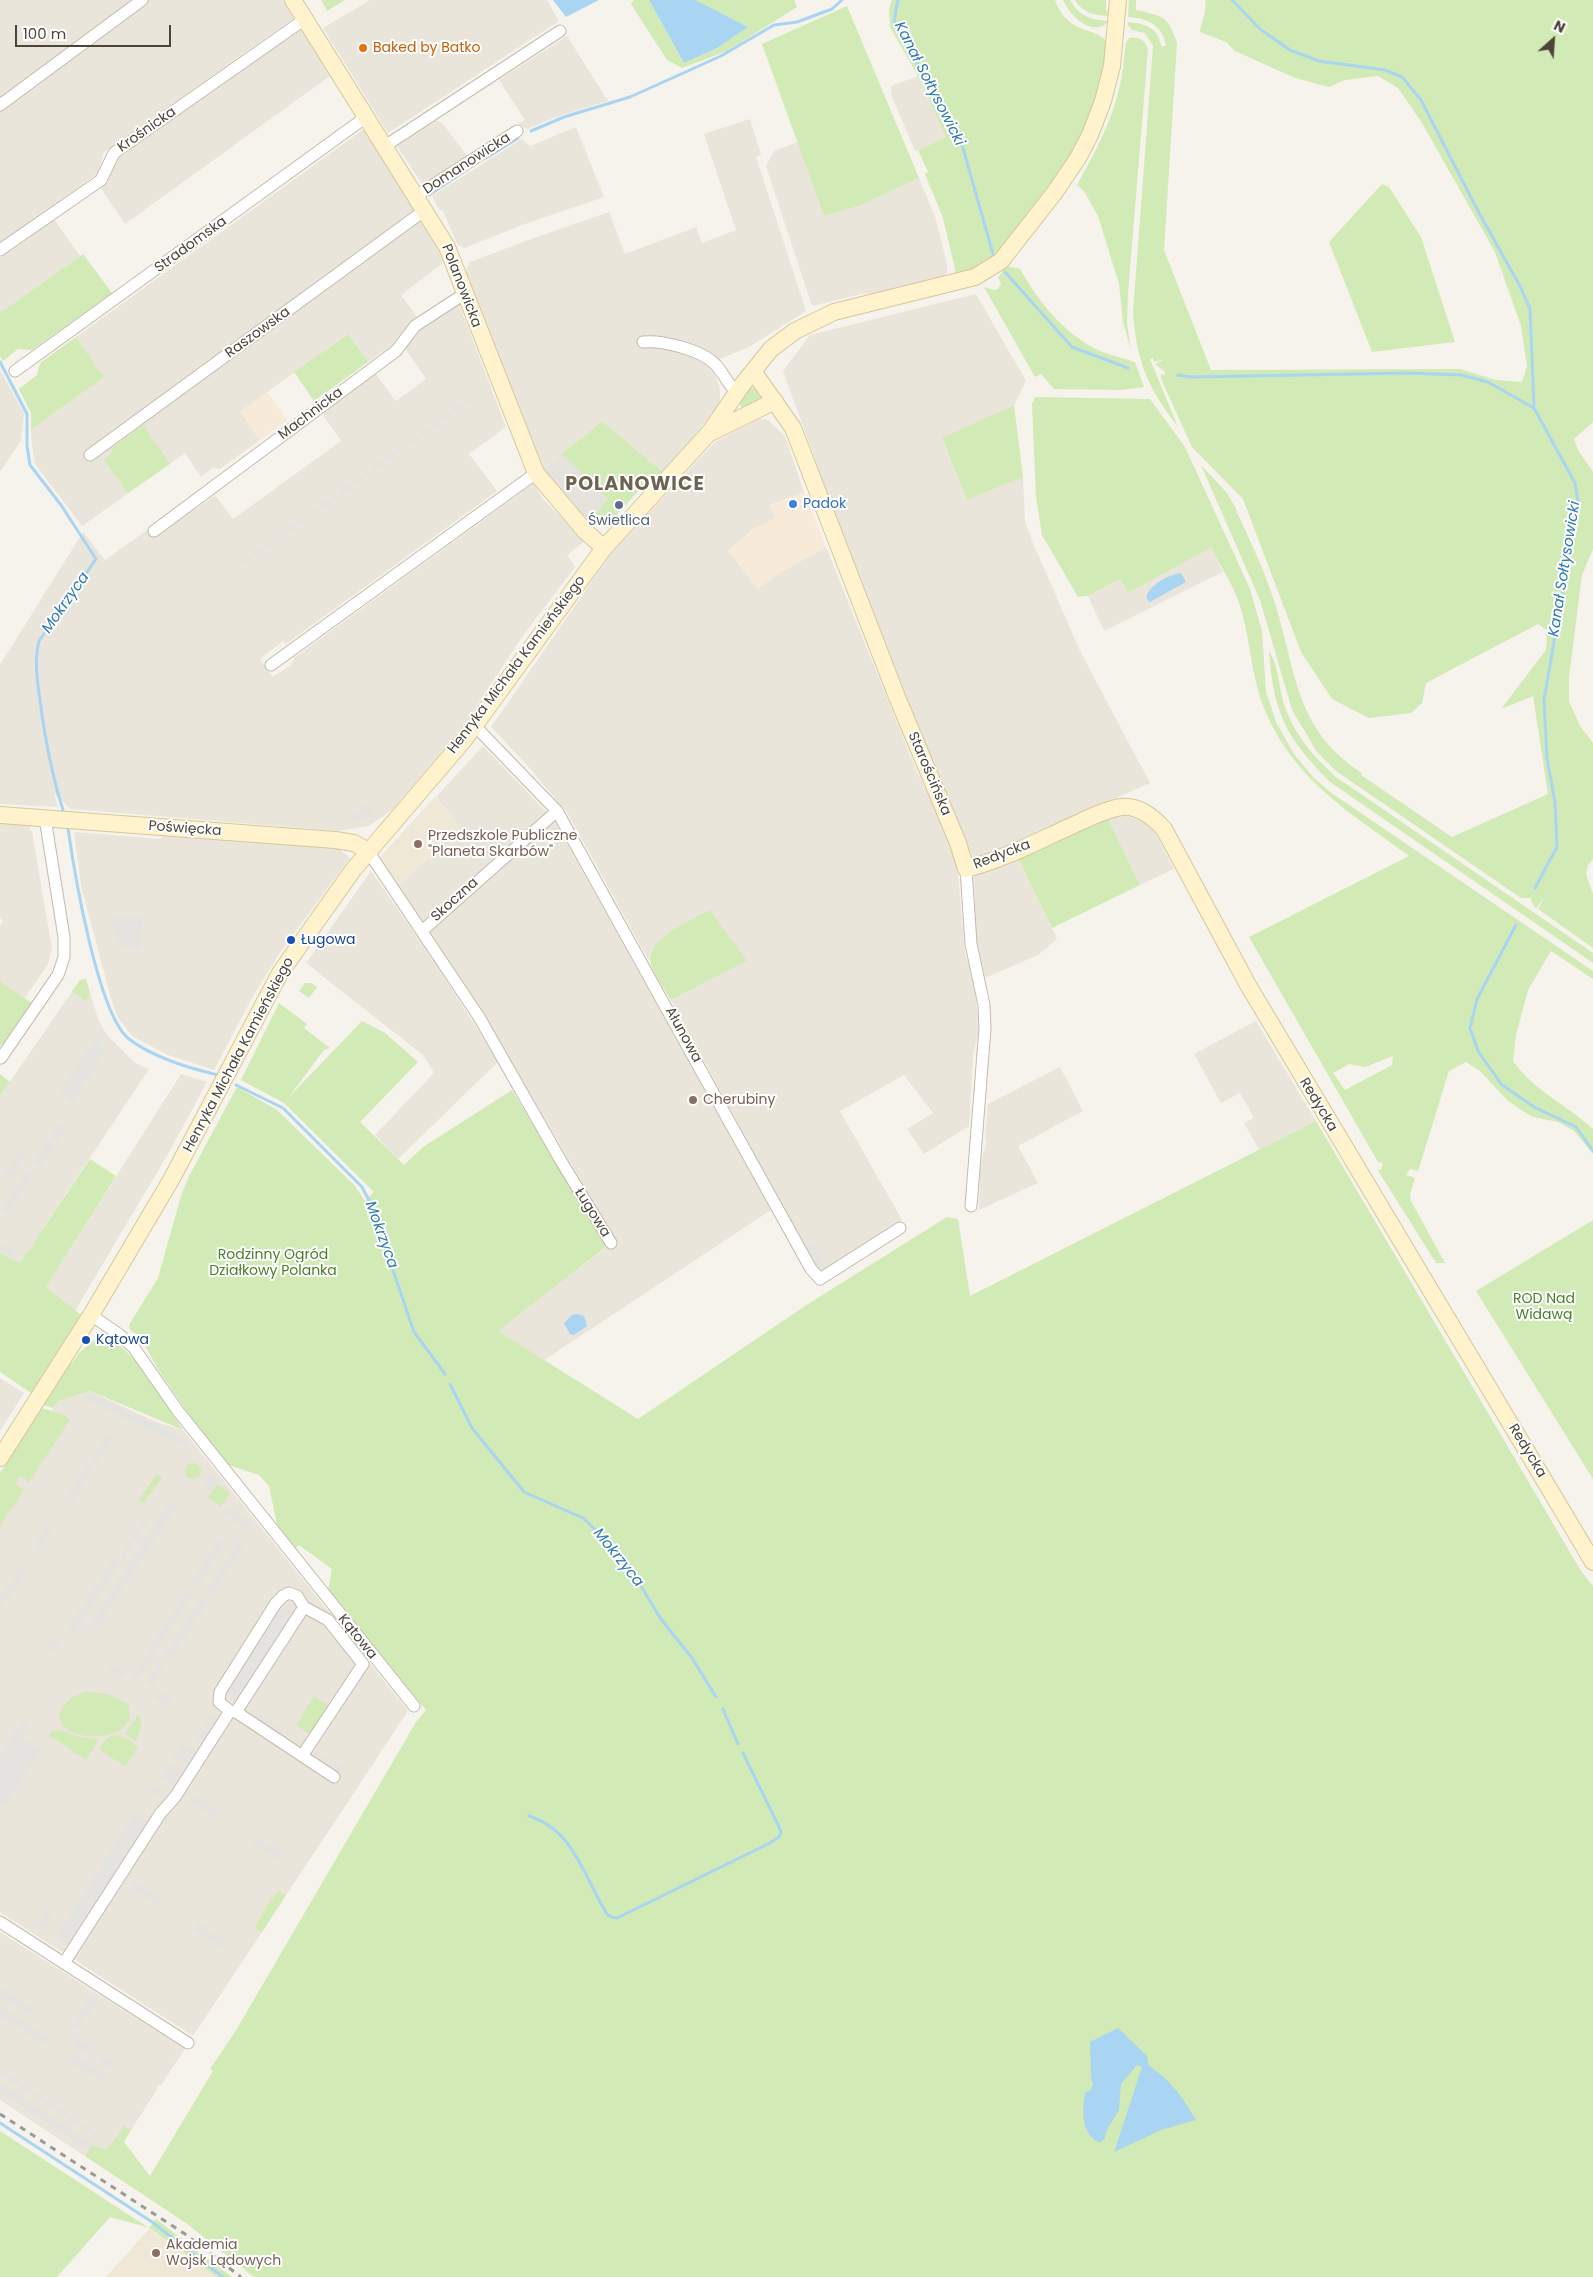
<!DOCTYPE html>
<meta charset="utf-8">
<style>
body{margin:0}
#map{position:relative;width:1593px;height:2277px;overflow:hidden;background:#f6f3ec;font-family:Poppins,sans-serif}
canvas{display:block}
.north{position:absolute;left:1528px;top:15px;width:50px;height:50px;-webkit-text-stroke:4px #fff;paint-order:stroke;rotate:26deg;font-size:14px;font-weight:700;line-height:20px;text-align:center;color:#4b4439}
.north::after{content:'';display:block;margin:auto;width:18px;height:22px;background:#4b4439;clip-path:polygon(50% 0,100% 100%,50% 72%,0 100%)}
.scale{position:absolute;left:15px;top:25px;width:156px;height:22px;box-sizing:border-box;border:2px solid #4b4439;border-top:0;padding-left:6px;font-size:15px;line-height:18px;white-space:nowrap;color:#4b4439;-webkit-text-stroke:4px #fff;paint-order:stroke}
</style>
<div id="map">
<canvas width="1593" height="2277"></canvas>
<div class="north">N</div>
<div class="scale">100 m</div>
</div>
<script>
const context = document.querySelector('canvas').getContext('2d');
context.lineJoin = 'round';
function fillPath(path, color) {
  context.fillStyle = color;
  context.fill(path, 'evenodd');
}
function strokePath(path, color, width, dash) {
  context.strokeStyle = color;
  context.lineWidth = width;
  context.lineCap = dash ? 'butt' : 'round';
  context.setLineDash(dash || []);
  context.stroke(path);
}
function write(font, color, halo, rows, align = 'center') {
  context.font = font + ' Poppins,sans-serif';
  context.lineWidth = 4;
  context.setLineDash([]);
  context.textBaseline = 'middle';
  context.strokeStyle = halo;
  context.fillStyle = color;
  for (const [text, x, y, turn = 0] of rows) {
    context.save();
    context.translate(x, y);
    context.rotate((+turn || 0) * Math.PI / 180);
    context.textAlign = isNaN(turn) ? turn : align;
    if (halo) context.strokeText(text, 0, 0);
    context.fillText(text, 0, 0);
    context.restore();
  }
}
const residential = new Path2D(`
 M0,0H283L294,18L104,152L98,173L0,243Z
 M370,0H547L559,21L388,133L323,28Z
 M301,29L330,76L125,224L100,187L108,182L115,160Z
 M567,36L608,101L556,117L527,129L518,124L525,120L499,80Z
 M918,76L946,137L915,151L891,94V86Z
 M750,119L761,155L756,157L806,311L749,347L706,365L714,373L720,388V402L700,429L664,473L602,421L544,469L519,412L465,272L470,262L531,239L609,212L625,254L696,227L702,243L736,230L704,134Z
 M437,120L443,124L467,156L422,184L397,146Z
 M576,127L604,197L525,224L464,248L457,244L443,211L439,209L432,196L522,139L530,146Z
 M364,129L433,237L443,263L401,295L417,317L409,323L391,346L368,362L347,334L240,412L260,440L220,469L213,468L201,477L185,453L82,526L35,464L32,444L31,430L104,377L76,337Z
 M798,142L824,216L859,206L919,178L936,219L948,269L945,277L901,290L861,294L812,306L766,166L774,151Z
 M54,219L80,256L0,313V258Z
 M976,294L1026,381L1014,405L942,439L967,500L1023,477L1025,522L1033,543L1080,651L1150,783L980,858L973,857L968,847L865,597L783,371L810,335Z
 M459,304L506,427L469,454L497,491L286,644L283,641L260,659L273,677L292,664L294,658L534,483L543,499L585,541L567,555L575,567L522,637L459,732L392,810L369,826L339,831L71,809L54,794L58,807L0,804V665L83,532L105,560L150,528L193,506L196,509L215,495L233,519L341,441L321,412L375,373L396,401L426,379L405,348L420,330Z
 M0,370L24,413L21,441L0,472Z
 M759,419L768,420L785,436L804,492L770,505L776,518L753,529L728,551L758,588L781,572L826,547L917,772L946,831L953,852L958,875L965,954L974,980L979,1029L973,1055L969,1126L924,1154L907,1129L933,1113L904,1075L840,1111L902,1220L819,1273L671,1000L747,961L655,946L650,952L649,961L568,814L527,765L491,727L613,551L715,442Z
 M1211,548L1223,572L1104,631L1088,596L1120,579L1128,593Z
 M483,746L554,820L771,1210L544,1360L497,1331L616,1240L479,1007L398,886L460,828L436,797Z
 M1124,815L1144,821L1154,830L1174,869L1140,885L1108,819Z
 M0,823L32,825L29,829L32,832L52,949L48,964L25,998L0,981V926L3,921L0,918Z
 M74,832L161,839L162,835L339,849L350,858L281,951L253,996L214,1070L168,1055L149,1045L132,1036L118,1018L112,1002L81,886Z
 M1018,858L1057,939L1038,955L985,978L976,936L974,876Z
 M371,871L433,959L498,1062L398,1159L375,1135L434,1073L424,1056L306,963Z
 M86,979L98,1019L107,1035L135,1063L149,1069L20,1263L0,1253V1096L80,980Z
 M1256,1021L1316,1121L1259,1150L1244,1123L1254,1118L1240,1093L1221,1103L1194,1054Z
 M1060,1067L1083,1111L1018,1146L1038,1183L979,1210L980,1165L987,1141L985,1139L988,1104Z
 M181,1074L207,1082L168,1154L75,1311L46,1287Z
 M0,1378L24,1393L0,1431Z
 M90,1391L156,1422L183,1430L408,1711L193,2036L0,1912V1489L58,1401Z
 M0,1932L185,2049L161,2085L157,2086V2090L123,2142L186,2223L0,2100Z`);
const commercial = new Path2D(`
 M267,392L287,420L260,440L240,412Z
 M804,492L826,547L781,572L758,589L728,551L753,529L775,518L770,506Z`);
const industrial = new Path2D(`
 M562,454L608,499L589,521L557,489L544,469Z
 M367,804L377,817L354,822L350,817Z`);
const education = new Path2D(`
 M435,797L460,828L398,886L378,859Z
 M150,2228L217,2277H106Z`);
const green = new Path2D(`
 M321,0H345L327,11Z
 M634,0H649L684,63L717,48L747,27L695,0H794L797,7L727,51L682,68L667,60L631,4Z
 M892,0H1055C1068,37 1099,26 1107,43C1107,60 1100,90 1095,107C1082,144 1016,245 983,266C977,269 969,271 962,274L960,272L956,273L943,218L925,174L928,172L918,150L946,137L918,76L890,27L889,9Z
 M1063,0H1070C1079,16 1091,20 1109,21C1093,39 1069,15 1063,0Z
 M1075,0H1106V9L1109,16C1095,16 1083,13 1075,0Z
 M1129,0H1136V10C1164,16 1168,16 1177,43L1164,250L1211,370L1460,369L1496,380L1522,382L1527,366L1521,326L1495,252L1422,123L1398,88L1378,76L1345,80L1329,87L1295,78L1235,51L1226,42L1200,32C1201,22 1208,9 1205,0H1593V422L1574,439L1578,450L1593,472V549L1582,575L1569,677V701L1580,726L1593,743V859L1588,865L1586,874L1593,894V948L1538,909L1545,896L1536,909L1531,901L1532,898H1521L1336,771L1317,752L1292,710L1260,600L1201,465L1227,493L1234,505C1246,533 1260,560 1270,589C1297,661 1289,726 1362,773L1361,775L1452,837L1548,794L1533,696L1501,709L1546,650L1547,630L1538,624L1426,683L1422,703L1411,713L1369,718L1332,699L1301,652L1243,499L1192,447L1161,379V374L1165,375V372L1155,364L1165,359L1154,362L1153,358L1150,359L1178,427C1148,388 1136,361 1133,312L1153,46L1145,33L1132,30L1127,24L1129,22C1146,24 1158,27 1161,46H1166C1163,25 1147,18 1128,17Z
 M847,6L919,178L859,206L824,216L762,44Z
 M1129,38C1138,36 1146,40 1148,50L1128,293L1127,324L1131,350L1123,322L1119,284L1098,216L1084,191L1077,185C1094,154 1111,124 1119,89C1123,74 1124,58 1126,43Z
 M1382,184L1389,187L1421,237L1455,342L1372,352L1329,242Z
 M83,254L112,293L32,350L18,349L3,361L0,356V313Z
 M1006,266L1020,269C1039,302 1063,333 1098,350C1109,355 1123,358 1135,362L1144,387L1121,390L1054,389L1041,374L1035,377L984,287L994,290L998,289L1001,283L998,278Z
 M348,334L368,362L314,401L294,372Z
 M76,337L104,377L31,430V413L19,389L37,375L40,363Z
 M749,387L755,389L761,399L743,409L739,403Z
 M1035,397L1150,399L1185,447L1250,589L1262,631L1266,691L1276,722L1294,754L1313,777L1330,792L1593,971V979L1551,951L1528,990L1516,1035L1513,1061C1534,1091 1566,1104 1593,1129V1154L1574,1131L1558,1122L1533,1117L1521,1110L1507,1100L1480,1071L1466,1062L1449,1071L1418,1171L1410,1169L1406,1175L1415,1178L1410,1194L1411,1201L1445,1263H1436L1377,1169L1381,1170L1383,1163L1378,1162L1249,937L1409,856C1350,812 1297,783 1266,713C1251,679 1251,641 1240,606C1234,586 1221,567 1211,548L1128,593L1120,579L1088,596L1078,597L1042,535L1036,497L1032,404ZM1393,1056L1392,1065L1345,1090L1333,1073L1349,1064L1365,1067Z
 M1014,405L1023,477L967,500L942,438Z
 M602,421L664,473L648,490L643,486L609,523L589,521L608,499L562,454Z
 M143,425L170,464L128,493L104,460L110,455L113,448Z
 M1269,652C1278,663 1279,686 1283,701C1293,733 1312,755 1336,777L1593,953V963L1330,782C1286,738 1274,714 1269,652Z
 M1108,819L1140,885L1052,928L1018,858Z
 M710,910L747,961L671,1000C666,991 650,969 650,959C649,938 694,918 710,910Z
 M86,979L90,995L86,1001L72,991L80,980Z
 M0,981L32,1003L5,1044L0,1045Z
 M305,983H311L317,987L309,998L299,991Z
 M279,1003L307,1024L304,1028L330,1048L324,1050L288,1098L362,1021L385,1033L418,1062L360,1122L404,1165L423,1147L512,1090L606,1247L498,1331L638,1419L808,1304L947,1217L958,1219L970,1296L1316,1121L1581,1571L1593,1586V2277H254L186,2223L85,2156L92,2145L107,2150L108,2144L111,2145L124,2126L131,2130L124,2142L150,2176L213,2071L210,2069L235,2032L416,1722L426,1710L328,1591L332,1569L299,1545L295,1549L278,1529L269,1486L259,1475L228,1465L195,1423L159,1371L146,1347L138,1335L130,1330L129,1325L158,1278L181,1196L188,1178L237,1087L277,1110L355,1186L365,1201L374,1192L284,1103L241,1080Z
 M0,1074L10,1082L0,1096Z
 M90,1159L116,1176L46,1287L81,1315L31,1393L0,1372V1253L20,1263Z
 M1593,1220V1479L1476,1291Z
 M105,1331L140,1365L183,1430L90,1391L58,1401L53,1408L44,1405L70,1362L72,1363L80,1352Z
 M41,1408L62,1414L70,1420L29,1482L20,1476L15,1484L24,1490L0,1526V1473Z
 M185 1471a8 8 0 1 1 16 0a8 8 0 1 1-16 0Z
 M157,1474L162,1478L143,1503L139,1500Z
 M217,1484L230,1493L221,1506L208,1498Z
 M86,1692C103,1692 115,1695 129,1705L130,1719C128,1722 126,1725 123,1728C106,1740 66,1741 59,1717C62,1704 73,1694 86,1692Z
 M314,1696L329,1706L310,1734L296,1725Z
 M138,1715C144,1723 140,1734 135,1741L125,1734Z
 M60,1730L79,1737L97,1739L98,1741L86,1760L49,1735L53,1731Z
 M114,1735L123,1737L138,1747L125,1767L99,1749L106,1739Z
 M279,1891L286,1895L262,1932L255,1928C264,1910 265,1906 279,1891Z
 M0,2131L149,2228L156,2219L232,2277H217L150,2228L110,2217L57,2277H0Z`);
const parking = new Path2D(`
 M469,398L471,401L441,423L438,420Z
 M436,422L438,425L407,447L405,444Z
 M402,446L404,449L374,471L371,468Z
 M369,470L371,473L341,495L338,492Z
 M335,494L338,497L307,519L305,516Z
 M302,518L305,521L274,543L272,540Z
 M269,542L271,545L241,567L238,564Z
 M112,915L142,917L141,949L117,947L118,940L114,939Z
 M95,1039L102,1043L100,1047L106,1051L72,1102L59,1092Z
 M61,1122L67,1126L57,1142L50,1138Z
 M48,1141L55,1145L40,1167L33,1163Z
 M20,1151L26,1155L10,1179L4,1175Z
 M28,1170L34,1174L7,1215L1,1211Z
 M0,1241L16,1252L12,1258L0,1250Z
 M812,1243L826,1269L819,1272L805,1247Z
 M89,1393L155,1424L190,1442L187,1448L85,1399Z
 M108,1433L114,1437L96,1464L90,1461Z
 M88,1464L93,1468L73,1501L67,1497Z
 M211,1473L219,1478L211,1490L203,1485Z
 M170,1501L177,1506L98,1627L91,1623Z
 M229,1508L251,1522L247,1529L224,1514Z
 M145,1518L148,1520L123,1559L120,1557Z
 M46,1527L52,1531L39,1551L33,1547Z
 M220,1538L226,1542L197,1587L191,1583Z
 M238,1542L245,1546L212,1595L206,1591Z
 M114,1559L120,1563L75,1633L68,1628Z
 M20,1568L26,1572L1,1610L0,1598Z
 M187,1590L193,1594L138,1678L131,1674L134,1669L137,1670L152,1647L150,1646Z
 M201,1598L208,1603L171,1658L165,1654Z
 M283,1602L296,1610L237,1702L224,1693Z
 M54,1636L61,1640L52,1654L45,1649Z
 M160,1662L164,1665L154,1680L156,1682L153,1686L146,1682Z
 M110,1663L126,1673L123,1678L107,1667Z
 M160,1691L172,1699L166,1706L154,1698Z
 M253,1709L284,1729L279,1735L249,1715Z
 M211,1713L218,1717L201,1745L194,1740Z
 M22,1721L29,1725L0,1769V1755Z
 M22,1737L43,1751L41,1756L38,1755L4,1807L0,1804V1771Z
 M182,1743L197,1753L188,1766L173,1756Z
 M317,1751L342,1767L337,1773L313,1757Z
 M169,1764L183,1774L175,1787L160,1777Z
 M155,1785L170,1794L166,1801L151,1791Z
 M194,1795L217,1810L213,1817L189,1801Z
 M135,1813L150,1823L70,1947L56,1937Z
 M256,1836L283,1854L279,1860L252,1842Z
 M134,1881L160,1898L156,1904L130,1887Z
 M46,1911L52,1916L45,1928L38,1923Z
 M199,1923L226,1941L221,1947L194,1930Z
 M0,1987L32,2009L28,2015L0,1996Z
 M91,1995L98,2000L79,2028L73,2024Z
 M0,2006L50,2039L46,2046L0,2015Z
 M76,2037L92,2047L87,2054L72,2044Z
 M102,2054L113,2062L109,2068L98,2061Z
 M75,2055L106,2076L101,2082L70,2062Z
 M0,2069L99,2134L97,2137L0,2074Z
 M0,2083L92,2144L88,2150L0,2092Z`);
const water = new Path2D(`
 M553,0H599L566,17Z
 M649,0H695L748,27L717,48L684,63Z
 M1181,573L1186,582L1150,602L1146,598C1149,585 1168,575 1181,573Z
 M577,1314L584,1316L587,1326L574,1335L570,1334L564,1323L572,1315Z
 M1118,2028L1147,2056L1149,2066C1171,2080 1183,2098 1196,2120L1161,2130L1114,2152L1142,2067L1137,2065L1121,2084L1119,2110L1106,2132L1105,2138L1100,2143C1081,2135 1082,2110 1085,2093L1091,2090L1093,2084L1091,2079L1090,2042Z`);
const stream = new Path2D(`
 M898,0L894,21L918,64L943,116L961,141L993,254
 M1232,0L1260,29L1290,50L1319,61L1385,70L1402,77L1421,100L1479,213L1520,286L1530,309L1534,408
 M531,131L564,117L630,97L721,56L774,25L797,22L832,9L842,0
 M486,158L518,138
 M429,195L472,166
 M1005,272L1072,347L1128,368
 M0,362L27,414V446L30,465L61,505L96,559L39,641C33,665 39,691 42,715C47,748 53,779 63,810
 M1178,375L1191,377L1408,373L1461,375L1488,382L1534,408L1575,483L1578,502L1544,700L1547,759L1555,802L1557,847L1535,888
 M68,828C74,871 98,1015 129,1039C154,1058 188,1068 218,1075
 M1516,925L1477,999L1470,1028L1478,1051L1501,1084L1534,1107L1576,1127L1593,1151
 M236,1085L283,1108L362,1187L370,1202L414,1332L445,1374
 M450,1384L472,1428L524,1492L583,1518L611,1545L631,1570L661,1619L692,1658L716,1697
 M723,1709L738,1744
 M529,1816C574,1830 584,1877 607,1914L611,1917L617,1918L770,1843L780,1836L781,1831L743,1753
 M0,2123L152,2222L223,2277`);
const street = new Path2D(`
 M0,105L142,0
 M385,146L560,31
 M416,196L517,131
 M0,250L101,180L114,153L305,19
 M643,342C663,340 702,350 716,365C724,374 727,383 737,393
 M15,371L366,117
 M90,455L425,210
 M154,531L396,351L415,326L464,294
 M271,665L536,473
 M475,726L557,811L811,1269L820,1279L900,1228
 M368,851L479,1017L561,1161L611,1243
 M966,869L971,944L984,1005L985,1028L971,1206
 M422,931L557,811
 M1,1058L58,975L64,957V937L45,818
 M91,1315L120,1335L134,1348L178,1411L414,1706
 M230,1711L219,1702L220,1692L276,1603L283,1596L289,1593L297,1596L304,1607L328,1620L363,1664L302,1756
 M236,1712L304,1607
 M0,1922L188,2043
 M64,1963L160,1814L175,1797L230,1711L236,1712L334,1777`);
const secondary = new Path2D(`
 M293,0L447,247L536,473L585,531L604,548
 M753,371L793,428L897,697L958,843L966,869C1001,860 1034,843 1067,828C1083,821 1102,810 1121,807C1139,805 1153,817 1164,829L1248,985L1593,1562
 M712,432L775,401
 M0,815L335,840L354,843L368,851
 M0,1458L91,1315L171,1180L280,973L353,870L464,740L604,548L709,433L742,385L771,349L795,331L834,312L975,277L1001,261L1055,192L1078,158L1090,135L1103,101L1112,66L1118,0`);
const rail = new Path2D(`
 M0,2114L185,2234L241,2277`);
const markers = [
 [363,48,5,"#e8710a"],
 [793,504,5,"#3f7fe0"],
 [619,505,5,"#5c6f8a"],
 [418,844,5,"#8d6e63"],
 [291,940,5,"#1a4fb4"],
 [693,1100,5,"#8d6e63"],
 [86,1340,5,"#1a4fb4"],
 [156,2253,5,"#8d6e63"]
];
const foodNames = [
 ["Baked by Batko",373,48]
];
const streetNames = [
 ["Krośnicka",147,130,-35],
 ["Domanowicka",467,164,-33],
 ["Stradomska",191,245,-36],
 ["Polanowicka",461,286,69],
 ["Raszowska",258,333,-36],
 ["Machnicka",311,414,-37],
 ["Henryka Michała Kamieńskiego",517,665,-53],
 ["Starościńska",929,774,67],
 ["Poświęcka",185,829,4],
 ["Redycka",1002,855,-21],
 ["Skoczna",455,900,-42],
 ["Ałunowa",683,1035,61],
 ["Henryka Michała Kamieńskiego",239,1055,-62],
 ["Redycka",1318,1105,59],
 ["Ługowa",592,1213,58],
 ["Redycka",1527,1451,59],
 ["Kątowa",357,1637,51]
];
const shopNames = [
 ["Padok",803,504]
];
const serviceNames = [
 ["Świetlica",619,521]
];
const educationNames = [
 ["Przedszkole Publiczne",428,836],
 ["\"Planeta Skarbów\"",428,852],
 ["Cherubiny",703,1100],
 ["Akademia",166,2245],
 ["Wojsk Lądowych",166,2261]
];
const transitNames = [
 ["Ługowa",301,940],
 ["Kątowa",96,1340]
];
const parkNames = [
 ["Rodzinny Ogród",273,1255],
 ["Działkowy Polanka",273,1271],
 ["ROD Nad",1544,1299],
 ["Widawą",1544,1315]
];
const waterNames = [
 ["Kanał Sołtysowicki",929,84,63],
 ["Kanał Sołtysowicki",1565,569,-81],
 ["Mokrzyca",66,603,-55],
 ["Mokrzyca",381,1235,70],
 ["Mokrzyca",618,1558,51]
];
const districtNames = [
 ["POLANOWICE",635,485]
];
fillPath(residential, '#eae5da');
fillPath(commercial, '#f7ead8');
fillPath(industrial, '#e6e2dd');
fillPath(education, '#efe8d6');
fillPath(green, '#d2eab5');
fillPath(parking, '#e5e3e0');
fillPath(water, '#a9d4f2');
strokePath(stream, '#a9d4f2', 3);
strokePath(street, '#c2bbae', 13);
strokePath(secondary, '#d6c79b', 18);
strokePath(street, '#fff', 11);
strokePath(secondary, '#fff3cd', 16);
strokePath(rail, '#9a9a9a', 3, [6, 6]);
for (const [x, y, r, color] of markers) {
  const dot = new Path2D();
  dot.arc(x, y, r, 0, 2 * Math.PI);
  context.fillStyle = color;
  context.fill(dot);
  strokePath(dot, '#fff', 2);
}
write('14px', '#c56008', '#fff', foodNames, 'left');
write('14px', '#4b4439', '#fff', streetNames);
write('14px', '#366cbe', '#fff', shopNames, 'left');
write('14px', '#4e5e75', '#fff', serviceNames);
write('14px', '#785e54', '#fff', educationNames, 'left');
write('14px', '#164399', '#fff', transitNames, 'left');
write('14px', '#4a7f2a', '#fff', parkNames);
write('italic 15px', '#2e7ab2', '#fff', waterNames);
context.letterSpacing = '1px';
write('bold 19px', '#6e6250', '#fff', districtNames);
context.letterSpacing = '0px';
</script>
